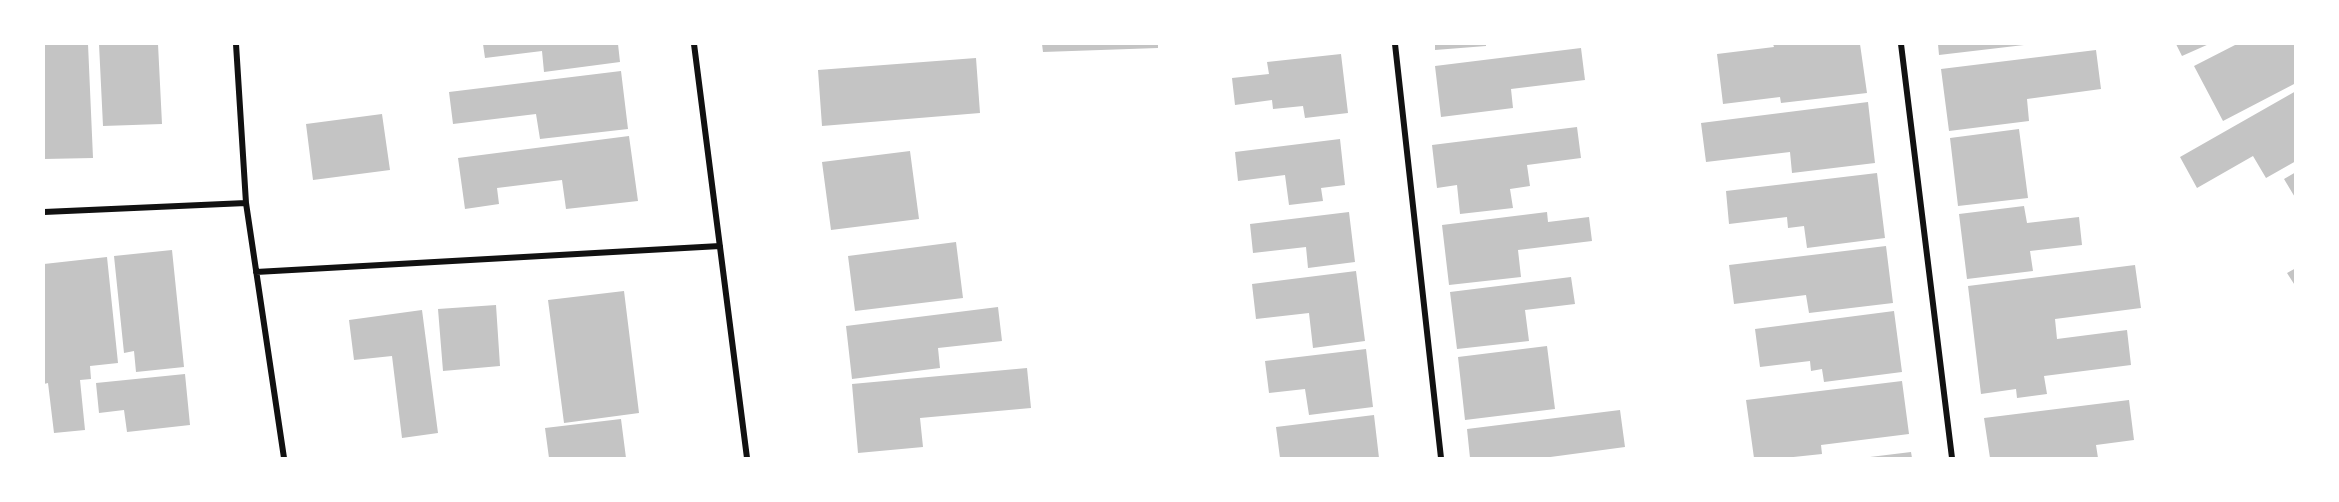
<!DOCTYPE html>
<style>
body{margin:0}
#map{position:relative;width:2339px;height:502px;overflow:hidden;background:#fff;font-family:Roboto,sans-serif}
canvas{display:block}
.frame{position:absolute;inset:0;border:45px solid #fff;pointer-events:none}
</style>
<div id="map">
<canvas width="2339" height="502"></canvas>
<div class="frame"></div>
</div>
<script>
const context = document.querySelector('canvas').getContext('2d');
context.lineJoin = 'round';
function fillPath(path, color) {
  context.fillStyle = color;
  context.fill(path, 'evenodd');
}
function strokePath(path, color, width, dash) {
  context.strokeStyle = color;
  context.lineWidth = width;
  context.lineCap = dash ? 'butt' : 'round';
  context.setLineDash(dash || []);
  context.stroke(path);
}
const building = new Path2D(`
 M44,44H88L93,158L44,159Z
 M99,44H158L162,124L103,126Z
 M483,44H618L620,62L544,72L542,51L485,58Z
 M1042,44H1158V48L1043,52Z
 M1435,44H1486V46L1435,50Z
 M1773,44H1860L1867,93L1781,103L1780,97L1723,104L1717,54L1774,47Z
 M1938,44H2023L2024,45L1939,55Z
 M2176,44H2209L2182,56Z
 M2237,44H2294L2296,83L2223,121L2194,66Z
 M1581,48L1585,80L1511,89L1513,108L1441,117L1435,66Z
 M2096,50L2101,89L2027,99L2029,121L1949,131L1941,69Z
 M1341,54L1348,113L1305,118L1303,106L1273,109L1272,100L1235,105L1232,78L1269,74L1267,62Z
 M976,58L980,113L822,126L818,70Z
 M621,71L628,129L540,139L536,114L453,124L449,92Z
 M2296,91V161L2266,178L2253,156L2197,188L2180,157Z
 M1868,102L1875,163L1792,173L1790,152L1706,162L1701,123Z
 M382,114L390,170L313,180L306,124Z
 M1577,127L1581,158L1527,165L1530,186L1510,189L1513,208L1460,214L1457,185L1437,188L1432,145Z
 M2019,129L2028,198L1958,206L1950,138Z
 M629,136L638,201L566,209L562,180L497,188L499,204L465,209L458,158Z
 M1340,139L1345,185L1321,188L1323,201L1289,205L1285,175L1238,181L1235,152Z
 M910,151L919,219L831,230L822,162Z
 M2296,172V199L2284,179Z
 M1877,173L1885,238L1807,248L1804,226L1788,228L1787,217L1729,224L1726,191Z
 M2024,206L2027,223L2079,217L2082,245L2030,251L2033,271L1967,279L1959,214Z
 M1349,212L1355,262L1308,268L1306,247L1253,253L1250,224Z
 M1547,212L1548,222L1589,217L1592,241L1518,250L1521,277L1449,285L1442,225Z
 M956,242L963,298L855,311L848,256Z
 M1886,246L1893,303L1809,313L1806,295L1734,304L1729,265Z
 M172,250L184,367L136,372L134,351L124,353L114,256Z
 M107,257L118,363L90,366L91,379L80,380L85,430L54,433L48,383L44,384V264Z
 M2135,265L2141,308L2055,319L2057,339L2127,330L2131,365L2044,376L2047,394L2017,398L2016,389L1981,394L1968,286Z
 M2296,268V287L2287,273Z
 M1356,271L1365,341L1313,348L1309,313L1256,319L1252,284Z
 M1571,277L1575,304L1525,310L1529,341L1457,349L1450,292Z
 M624,291L639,413L564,423L548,300Z
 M496,305L500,366L443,371L438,309Z
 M998,307L1002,341L938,348L940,368L852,379L846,326Z
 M422,310L438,433L402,438L392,356L354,360L349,320Z
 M1894,311L1902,372L1824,382L1822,369L1811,371L1810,361L1760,367L1755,329Z
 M1547,346L1555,409L1465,420L1458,357Z
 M1366,349L1373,407L1309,415L1305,389L1269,393L1265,361Z
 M1027,368L1031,408L920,418L923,447L858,453L852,384Z
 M185,374L190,425L127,432L124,410L99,413L96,383Z
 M1902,381L1909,434L1821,445L1822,454L1784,458H1754L1746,400Z
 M2129,400L2134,440L2096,445L2098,458H1990L1984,418Z
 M1620,410L1625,447L1543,458H1470L1467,429Z
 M1374,415L1379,458H1280L1276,427Z
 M621,419L626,458H549L545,428Z
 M1911,452L1912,458H1870V457Z`);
const minor = new Path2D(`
 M236,44L246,203L284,458
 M694,44L747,458
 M1395,44L1441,458
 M1901,44L1952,458
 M44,212L246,203
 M256,272L720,246`);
fillPath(building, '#c4c4c4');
strokePath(minor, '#111', 6);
</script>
